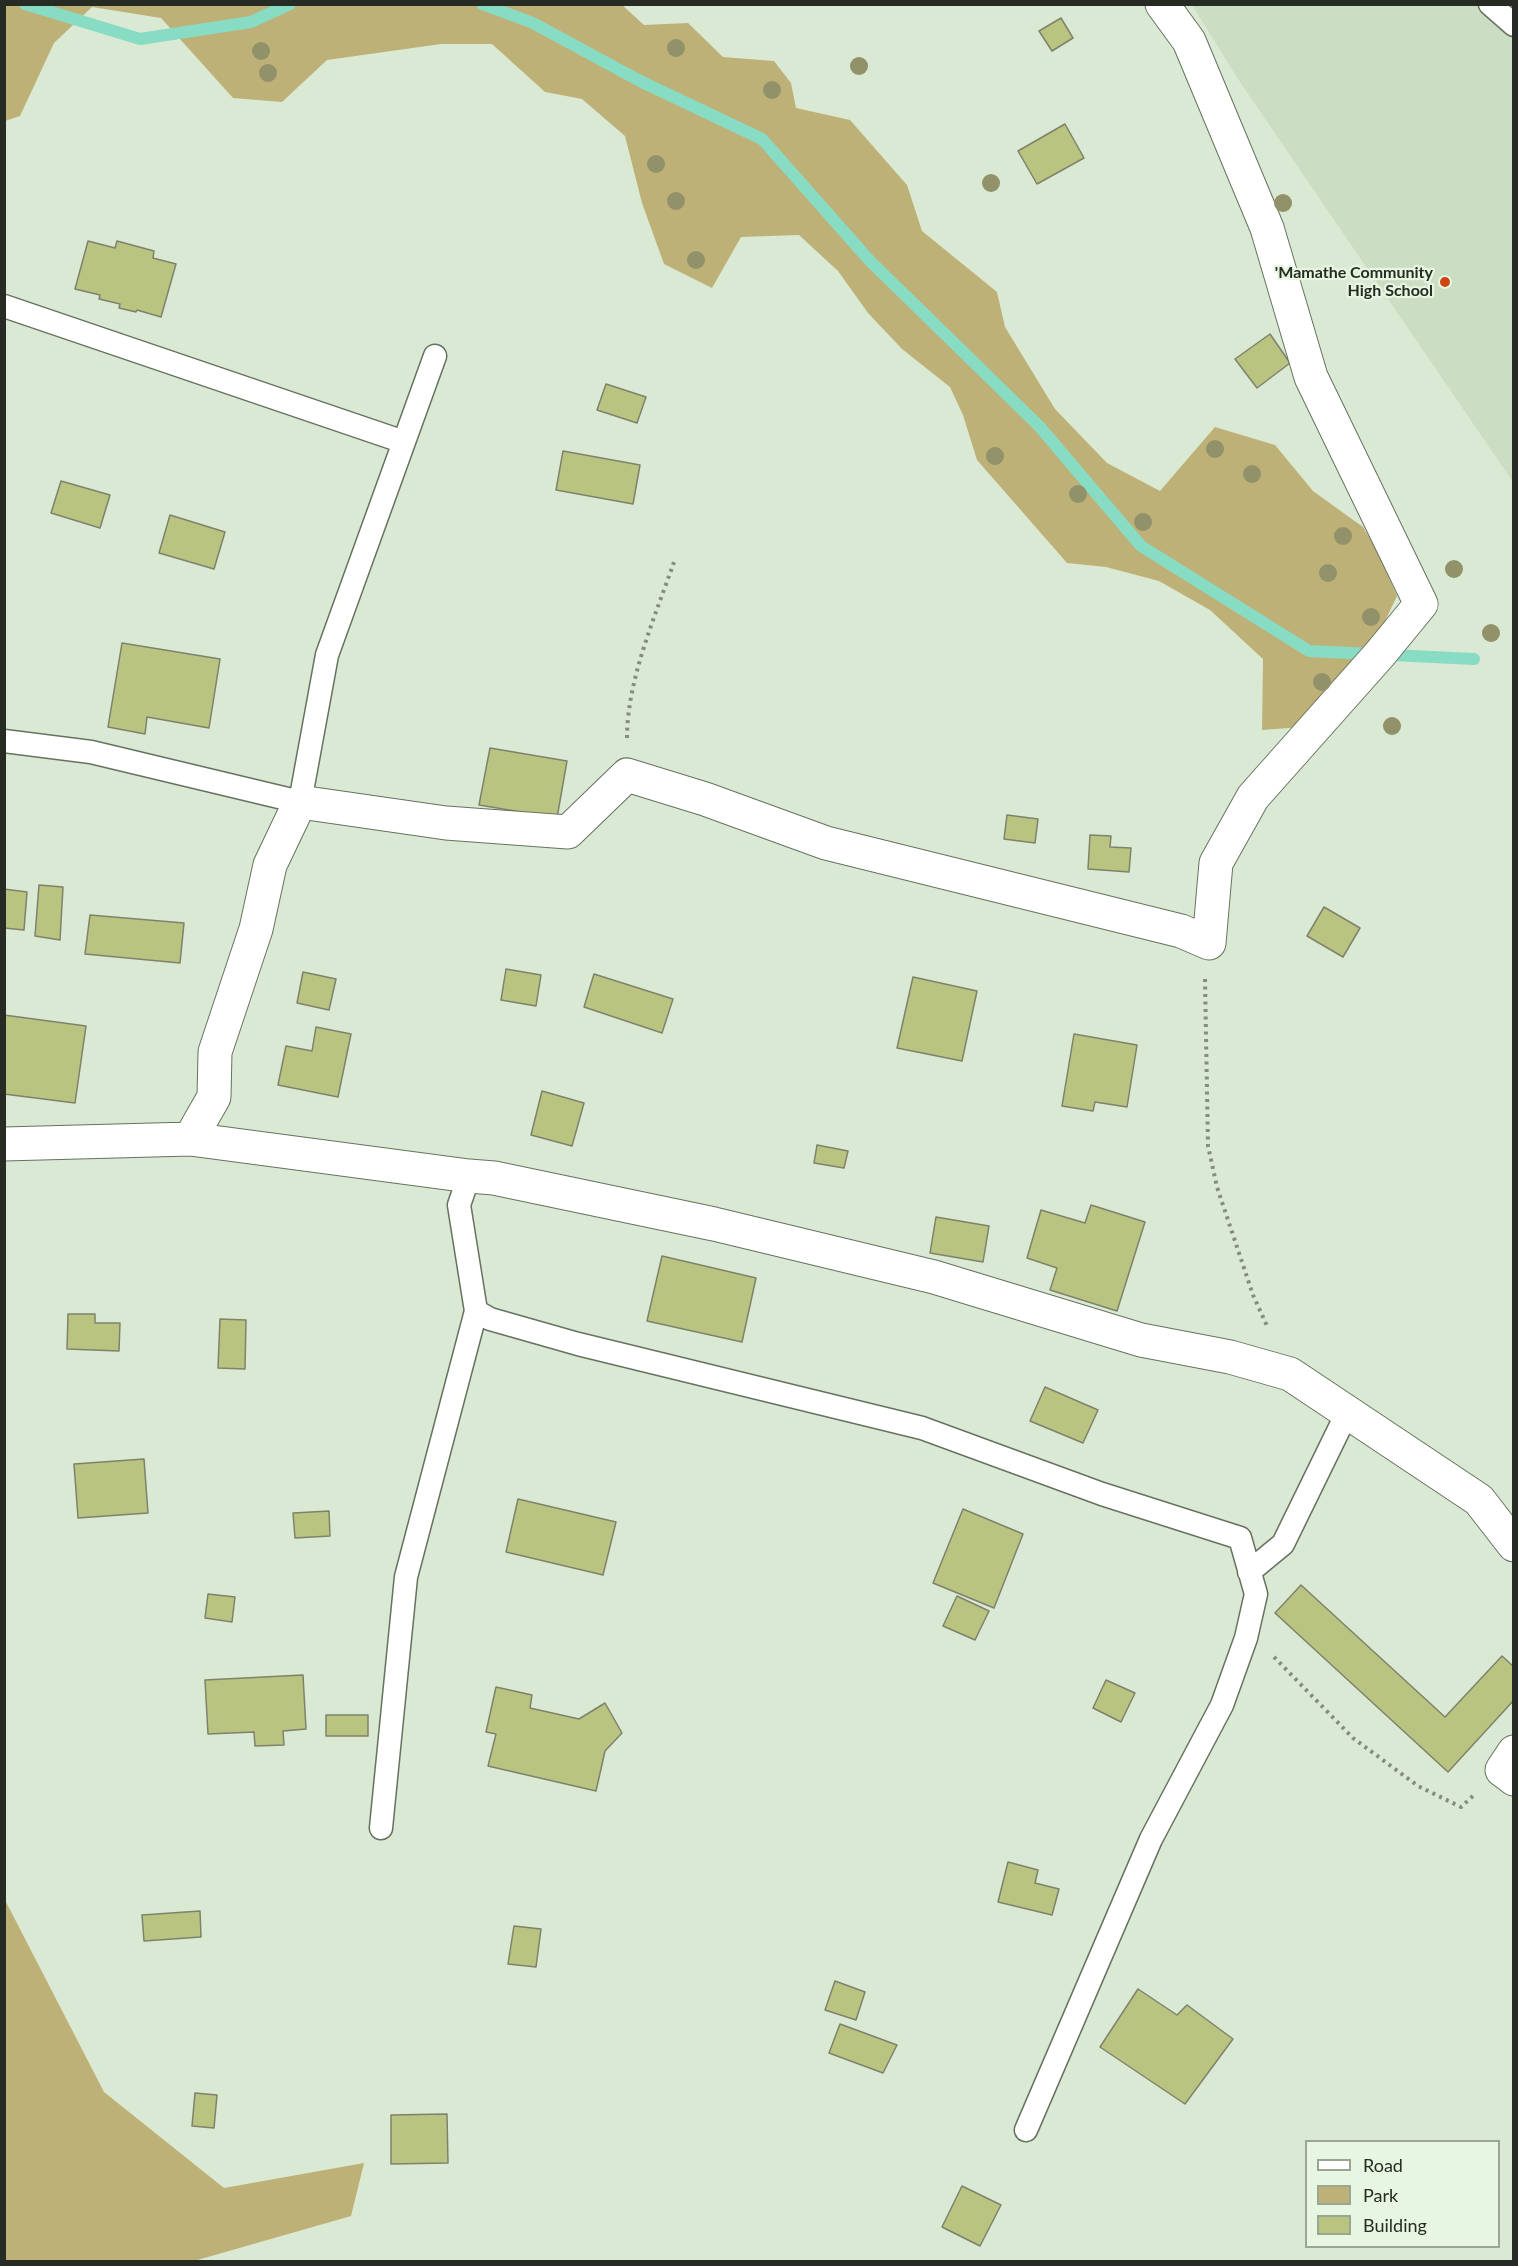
<!DOCTYPE html>
<style>
body{margin:0}
#map{position:relative;width:1518px;height:2266px;overflow:hidden;background:#dae9d3;font-family:Lato,sans-serif}
canvas{display:block}
.frame{position:absolute;inset:0;border:6px solid #262b23;pointer-events:none}
.legend{position:absolute;left:1305px;top:2140px;width:195px;height:108px;box-sizing:border-box;background:#e7f6e0;border:2px solid #9aa594;margin:0;padding:8px 10px;list-style:none;font-size:18px;color:#262b23}
.legend li{display:flex;align-items:center;gap:12px;height:30px}
.legend b{width:30px;border:2px solid #9aa594}
</style>
<div id="map">
<canvas width="1518" height="2266"></canvas>
<div class="frame"></div>
<ul class="legend">
<li><b style="height:8px;background:#fff"></b>Road</li>
<li><b style="height:16px;background:#beb178"></b>Park</li>
<li><b style="height:16px;background:#bac481"></b>Building</li>
</ul>
</div>
<script>
const context = document.querySelector('canvas').getContext('2d');
context.lineJoin = 'round';
function fillPath(path, color) {
  context.fillStyle = color;
  context.fill(path, 'evenodd');
}
function strokePath(path, color, width, dash) {
  context.strokeStyle = color;
  context.lineWidth = width;
  context.lineCap = dash ? 'butt' : 'round';
  context.setLineDash(dash || []);
  context.stroke(path);
}
function write(font, color, halo, rows, align = 'center') {
  context.font = font + ' Lato,sans-serif';
  context.lineWidth = 4.5;
  context.setLineDash([]);
  context.textBaseline = 'middle';
  context.strokeStyle = halo;
  context.fillStyle = color;
  for (const [text, x, y, turn = 0] of rows) {
    context.save();
    context.translate(x, y);
    context.rotate((+turn || 0) * Math.PI / 180);
    context.textAlign = isNaN(turn) ? turn : align;
    if (halo) context.strokeText(text, 0, 0);
    context.fillText(text, 0, 0);
    context.restore();
  }
}
const built = new Path2D(`
 M1192,5H1513V482L1240,82Z`);
const green = new Path2D(`
 M621,4L644,25L688,23L723,57L774,61L791,83L796,108L850,120L907,185L922,231L997,292L1005,327L1055,409L1107,463L1160,491L1215,427L1275,445L1313,491L1363,527L1375,547L1397,596L1356,681L1302,727L1262,730L1263,659L1210,610L1159,581L1106,567L1067,563L977,460L963,415L950,387L902,349L868,313L838,271L799,235L741,237L712,288L664,264L642,203L625,136L582,99L545,92L492,44H441L327,60L282,102L233,98L161,18L92,7L54,43L20,116L5,121L4,5Z
 M5,1900L104,2092L224,2188L364,2163L351,2216L194,2261H5Z`);
const stream = new Path2D(`
 M25,4L140,39L251,22L290,4
 M482,4L533,23L640,81L762,139L870,261L1039,426L1141,546L1309,651L1474,659`);
const building = new Path2D(`
 M1061,18L1073,38L1052,51L1039,31Z
 M1065,124L1084,158L1037,184L1018,151Z
 M88,241L115,248L117,241L154,251L153,258L176,264L161,317L137,310L136,312L119,308L120,304L99,299L100,295L75,289Z
 M1270,334L1290,363L1257,388L1235,359Z
 M606,384L646,397L637,423L597,410Z
 M563,451L640,465L633,504L556,490Z
 M61,481L110,495L100,528L51,513Z
 M170,515L225,532L214,569L159,553Z
 M122,643L220,659L209,728L147,717L145,734L108,727Z
 M490,748L567,761L557,818L479,805Z
 M1007,815L1038,819L1035,843L1004,839Z
 M1090,835L1111,836L1110,847L1131,848L1129,872L1088,869Z
 M39,885L63,887L60,940L35,936Z
 M4,889L27,892L24,930L4,928Z
 M1324,907L1360,928L1343,957L1307,936Z
 M90,915L184,923L180,963L85,954Z
 M506,969L541,975L536,1006L501,1000Z
 M303,972L336,979L329,1010L297,1003Z
 M594,974L673,999L662,1033L584,1007Z
 M913,977L977,991L962,1061L897,1048Z
 M4,1015L86,1026L75,1103L4,1094Z
 M316,1027L351,1034L338,1097L278,1085L286,1046L312,1051Z
 M1074,1034L1137,1045L1127,1107L1095,1102L1093,1111L1062,1106Z
 M542,1091L584,1103L572,1146L531,1135Z
 M817,1145L848,1151L844,1168L814,1163Z
 M1091,1205L1145,1222L1117,1311L1050,1290L1057,1268L1027,1258L1041,1210L1085,1223Z
 M936,1217L989,1226L983,1262L930,1253Z
 M662,1256L756,1278L742,1342L647,1321Z
 M68,1314H95V1323H120L119,1351L67,1349Z
 M220,1319L246,1320L245,1369L218,1368Z
 M1045,1387L1098,1410L1083,1443L1030,1421Z
 M144,1459L148,1513L78,1518L74,1464Z
 M518,1499L616,1522L603,1575L506,1552Z
 M963,1509L1023,1534L994,1608L933,1583Z
 M329,1511L330,1536L295,1538L293,1513Z
 M1301,1585L1445,1717L1502,1656L1514,1667V1700L1448,1772L1275,1613Z
 M208,1594L235,1597L232,1622L205,1618Z
 M957,1596L989,1611L975,1640L943,1626Z
 M303,1675L306,1729L283,1731L284,1745L255,1746L254,1732L208,1734L205,1680Z
 M1106,1680L1135,1693L1121,1722L1093,1708Z
 M496,1687L532,1695L530,1708L579,1719L605,1703L622,1733L605,1751L596,1791L488,1766L496,1734L486,1732Z
 M326,1715H368V1736H326Z
 M1008,1862L1038,1870L1035,1883L1059,1889L1052,1915L998,1902Z
 M200,1911L201,1937L144,1941L142,1915Z
 M514,1926L541,1929L536,1967L508,1964Z
 M835,1981L865,1992L856,2020L825,2010Z
 M1138,1989L1177,2015L1187,2005L1233,2039L1185,2104L1100,2047Z
 M840,2024L897,2045L883,2073L829,2053Z
 M195,2093L217,2095L214,2128L192,2126Z
 M447,2114L448,2163L391,2164V2115Z
 M962,2186L1001,2205L980,2246L942,2227Z`);
const path = new Path2D(`
 M627,738C627,680 655,617 674,562
 M1205,979L1208,1146L1217,1187L1253,1295L1268,1328
 M1274,1657L1353,1738L1418,1786L1461,1807L1474,1795`);
const service = new Path2D(`
 M1490,4L1514,25
 M4,306L404,442
 M4,741L91,752L300,802L327,655L435,356
 M476,1311L490,1319L578,1344L922,1428L1102,1494L1240,1538L1256,1594L1246,1638L1222,1705L1151,1839L1026,2130
 M1249,1572L1283,1544L1347,1413
 M381,1828L406,1577L476,1311L459,1205L469,1176`);
const minor = new Path2D(`
 M190,1139L214,1097L215,1052L256,929L270,865L300,802L446,823L568,832L627,775L705,799L826,843L1181,931L1209,943L1216,863L1253,797L1380,654L1421,604L1311,377L1267,228L1189,41L1162,4
 M4,1144L190,1139L469,1176L494,1178L714,1224L934,1277L1141,1340L1230,1357L1290,1374L1479,1500L1514,1545
 M1514,1752L1502,1770L1514,1779`);
const trees = [
 [676,48],
 [261,51],
 [859,66],
 [268,73],
 [772,90],
 [656,164],
 [991,183],
 [676,201],
 [1283,203],
 [696,260],
 [1215,449],
 [995,456],
 [1252,474],
 [1078,494],
 [1143,522],
 [1343,536],
 [1454,569],
 [1328,573],
 [1371,617],
 [1491,633],
 [1322,682],
 [1392,726]
];
const markers = [
 [1445,282,6,"#cd4612"]
];
const poiNames = [
 ["'Mamathe Community",1433,273],
 ["High School",1433,291]
];
fillPath(built, '#cbddc2');
fillPath(green, '#beb178');
strokePath(stream, '#88dcc4', 12);
fillPath(building, '#bac481');
strokePath(building, '#7e826c', 1.5);
strokePath(service, '#66725f', 25);
strokePath(minor, '#66725f', 35);
strokePath(path, '#838d7e', 4, [3, 4.5]);
strokePath(service, '#fff', 22);
strokePath(minor, '#fff', 33);
context.fillStyle = '#91916a';
for (const [x, y] of trees) {
  context.beginPath();
  context.arc(x, y, 9, 0, 2 * Math.PI);
  context.fill();
}
for (const [x, y, r, color] of markers) {
  const dot = new Path2D();
  dot.arc(x, y, r, 0, 2 * Math.PI);
  context.fillStyle = color;
  context.fill(dot);
  strokePath(dot, '#e7f6e0', 2);
}
write('bold 16px', '#262b23', '#e7f6e0', poiNames, 'right');
</script>
